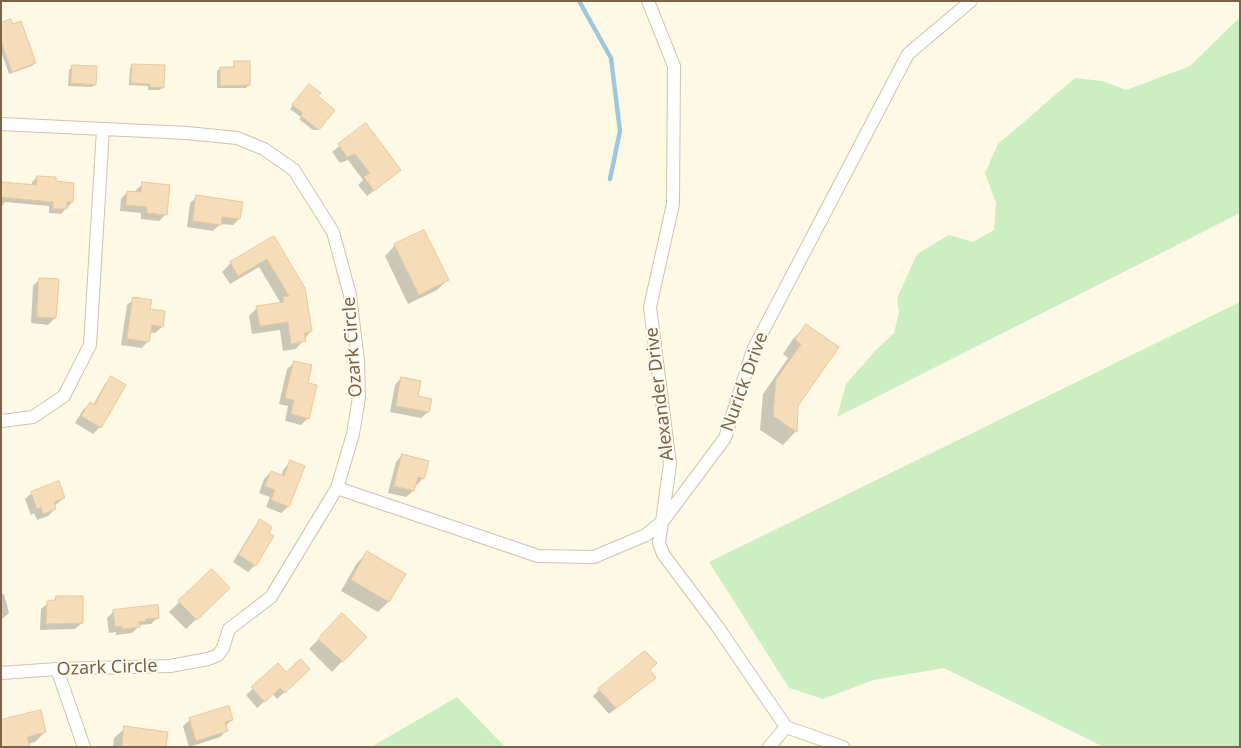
<!DOCTYPE html>
<style>
body{margin:0}
#map{position:relative;width:1241px;height:748px;overflow:hidden;background:#fef9e5;font-family:"Noto Sans",sans-serif}
canvas{display:block}
.frame{position:absolute;inset:0;border:2px solid #7a6347;pointer-events:none}
</style>
<div id="map">
<canvas width="1241" height="748"></canvas>
<div class="frame"></div>
</div>
<script>
const context = document.querySelector('canvas').getContext('2d');
context.lineJoin = 'round';
function fillPath(path, color) {
  context.fillStyle = color;
  context.fill(path, 'evenodd');
}
function strokePath(path, color, width, dash) {
  context.strokeStyle = color;
  context.lineWidth = width;
  context.lineCap = dash ? 'butt' : 'round';
  context.setLineDash(dash || []);
  context.stroke(path);
}
function write(font, color, halo, rows, align = 'center') {
  context.font = font + ' "Noto Sans",sans-serif';
  context.lineWidth = 4;
  context.setLineDash([]);
  context.textBaseline = 'middle';
  context.strokeStyle = halo;
  context.fillStyle = color;
  for (const [text, x, y, turn = 0] of rows) {
    context.save();
    context.translate(x, y);
    context.rotate((+turn || 0) * Math.PI / 180);
    context.textAlign = isNaN(turn) ? turn : align;
    if (halo) context.strokeText(text, 0, 0);
    context.fillText(text, 0, 0);
    context.restore();
  }
}
const green = new Path2D(`
 M1240,17V213L837,417L846,384L875,351L894,333L899,313L897,298L917,254L949,235L973,242L994,230L996,203L985,173L998,144L1075,78L1102,81L1126,90L1190,66Z
 M1240,302V747H1104L944,668L874,680L823,699L789,688L709,562Z
 M457,697L505,747H371Z`);
const shadow = new Path2D(`
 M1,24L35,63L32,66L9,74L1,51Z
 M235,62L249,85L246,88H217V71L220,68H232Z
 M133,65L163,87L160,90H148V86L129,85L130,68Z
 M72,67L95,84L92,87L68,86L69,70Z
 M306,88L316,97L320,127L317,130H313L299,119L301,117L290,109Z
 M366,125L393,176L367,196L358,185L363,180L348,160L340,163L332,152Z
 M37,177L55,182L72,202L61,214L49,213V206L5,202L1,207V183L32,186V182Z
 M143,184L166,214L159,221L141,219V213L120,211L121,199L127,192L136,193V190Z
 M197,197L239,219L233,225L220,224L213,231L187,227L190,203Z
 M274,238L311,331L296,349L283,351L280,330L252,334L249,316L257,308L277,305L280,302L259,267L230,284L222,272L231,263Z
 M395,245L447,280L437,290L408,304L385,256Z
 M40,279L55,318L48,325L31,323L33,286Z
 M134,299L149,310L162,327L155,333L150,332L148,341L142,348L121,345L127,305Z
 M806,326L797,405L796,431L783,445L760,430L763,394L788,358L783,354L793,339Z
 M294,363L306,384L308,418L301,425L285,421L288,406L279,404L287,369Z
 M111,378L124,385L100,427L93,434L75,423L83,410L90,403L93,405L105,384Z
 M401,378L428,412L421,418L390,412L395,385Z
 M402,455L423,478L417,485L414,484L413,491L406,497L388,493L396,462Z
 M290,462L303,467L288,507L281,513L266,507L270,497L259,493L264,479L271,472L281,476L284,469Z
 M32,493L64,498L54,506L55,509L48,516L37,520L34,513L31,515L25,499Z
 M260,521L267,533L255,565L248,572L233,562L254,528Z
 M367,553L404,574L388,602L378,612L341,591L357,563Z
 M212,570L228,588L186,629L169,612Z
 M1,594H4L9,613L1,620Z
 M56,598L82,623L75,629L40,630L41,609L48,603L52,602Z
 M114,611L158,617L151,624L140,625L132,633L116,635V632L109,633L107,618Z
 M342,615L365,637L332,672L309,649Z
 M278,665L286,674L302,676L277,699L273,694L257,708L246,695Z
 M648,671L654,678L609,714L593,696L599,690Z
 M190,720H232L225,726L226,731L220,737L189,747L183,726Z
 M1,722L45,732L35,742L28,744Z
 M125,728L165,747H113L114,738Z`);
const stream = new Path2D(`
 M579,1L611,58L620,131L610,179`);
const building = new Path2D(`
 M11,19L13,24L21,21L36,63L12,72L1,41V23Z
 M234,61H250V85L220,86V67H234Z
 M132,64L165,65L164,88L150,87V84L131,83Z
 M72,65L97,66L96,85L71,83Z
 M309,84L321,93L318,96L335,110L319,130L301,116L303,113L292,105Z
 M366,123L401,170L374,191L364,177L370,173L355,154L347,157L338,144Z
 M37,176L56,177V181L74,183L73,202H67V209H53V202L1,197V182L36,185Z
 M142,182L170,185L167,215L147,213V207L126,205L127,191L141,192Z
 M196,195L243,202L240,219L222,217L221,225L193,221Z
 M424,230L449,280L419,295L394,244Z
 M274,236L305,288L312,331L304,333L306,341L291,344L288,322L260,326L256,306L284,302L283,297L289,296L267,259L238,276L230,262Z
 M39,278L59,279L56,318L37,317Z
 M133,297L152,300L150,309L165,311L163,327L152,325L149,342L127,339Z
 M806,324L839,347L798,406L797,432L773,416L776,380L801,344L795,340Z
 M294,361L312,365L308,383L317,385L309,419L291,414L294,400L285,398Z
 M111,376L126,385L101,428L81,416L90,402L94,405Z
 M401,377L421,381L418,396L432,399L429,412L396,406Z
 M402,454L429,461L424,479L418,477L414,491L394,486Z
 M290,460L305,466L289,507L271,500L275,490L265,486L271,471L284,476Z
 M59,481L65,498L54,502L56,509L43,514L41,507L37,509L31,492Z
 M260,519L272,527L269,533L274,536L256,566L239,555Z
 M367,551L406,574L389,602L351,580Z
 M212,569L230,588L197,620L178,601Z
 M56,596H83V623L46,624L47,601L55,600Z
 M158,605L159,618L146,619V621L139,622L140,627L122,629V626L115,627L113,610Z
 M342,613L367,637L343,662L318,639Z
 M645,651L657,663L650,670L656,678L616,708L598,689Z
 M301,659L310,669L285,693L280,688L265,702L251,687L278,663L286,672Z
 M229,706L233,720L225,722L228,731L196,741L189,718Z
 M41,710L46,732L27,737L30,747H1V720Z
 M124,726L168,732L166,747H122Z`);
const minor = new Path2D(`
 M648,1L674,66L673,204L650,307L670,464L659,543L663,554L717,626L786,727
 M1,124L187,133L237,138L264,149L294,170L333,232L350,295L358,361L359,397L353,434L337,488L271,597L229,629L223,648L218,655L208,659L170,666L57,669L1,673
 M1,421L33,417L64,396L90,345L103,129
 M337,488L538,556L594,557L646,535L663,521L725,438L753,350L908,54L971,1
 M57,669L84,747
 M786,727L843,747
 M769,747L786,727`);
const streetNames = [
 ["Ozark Circle",353,347,-94],
 ["Nurick Drive",745,382,-70],
 ["Alexander Drive",660,394,-97],
 ["Ozark Circle",107,668,-2]
];
fillPath(green, '#cbeec2');
fillPath(shadow, '#0003');
strokePath(stream, '#9dc7dd', 4.5);
fillPath(building, '#f6ddba');
strokePath(building, '#eac799', 1);
strokePath(minor, '#d1c2aa', 14);
strokePath(minor, '#fff', 12);
write('18px', '#7a6347', '#fffbee', streetNames);
</script>
